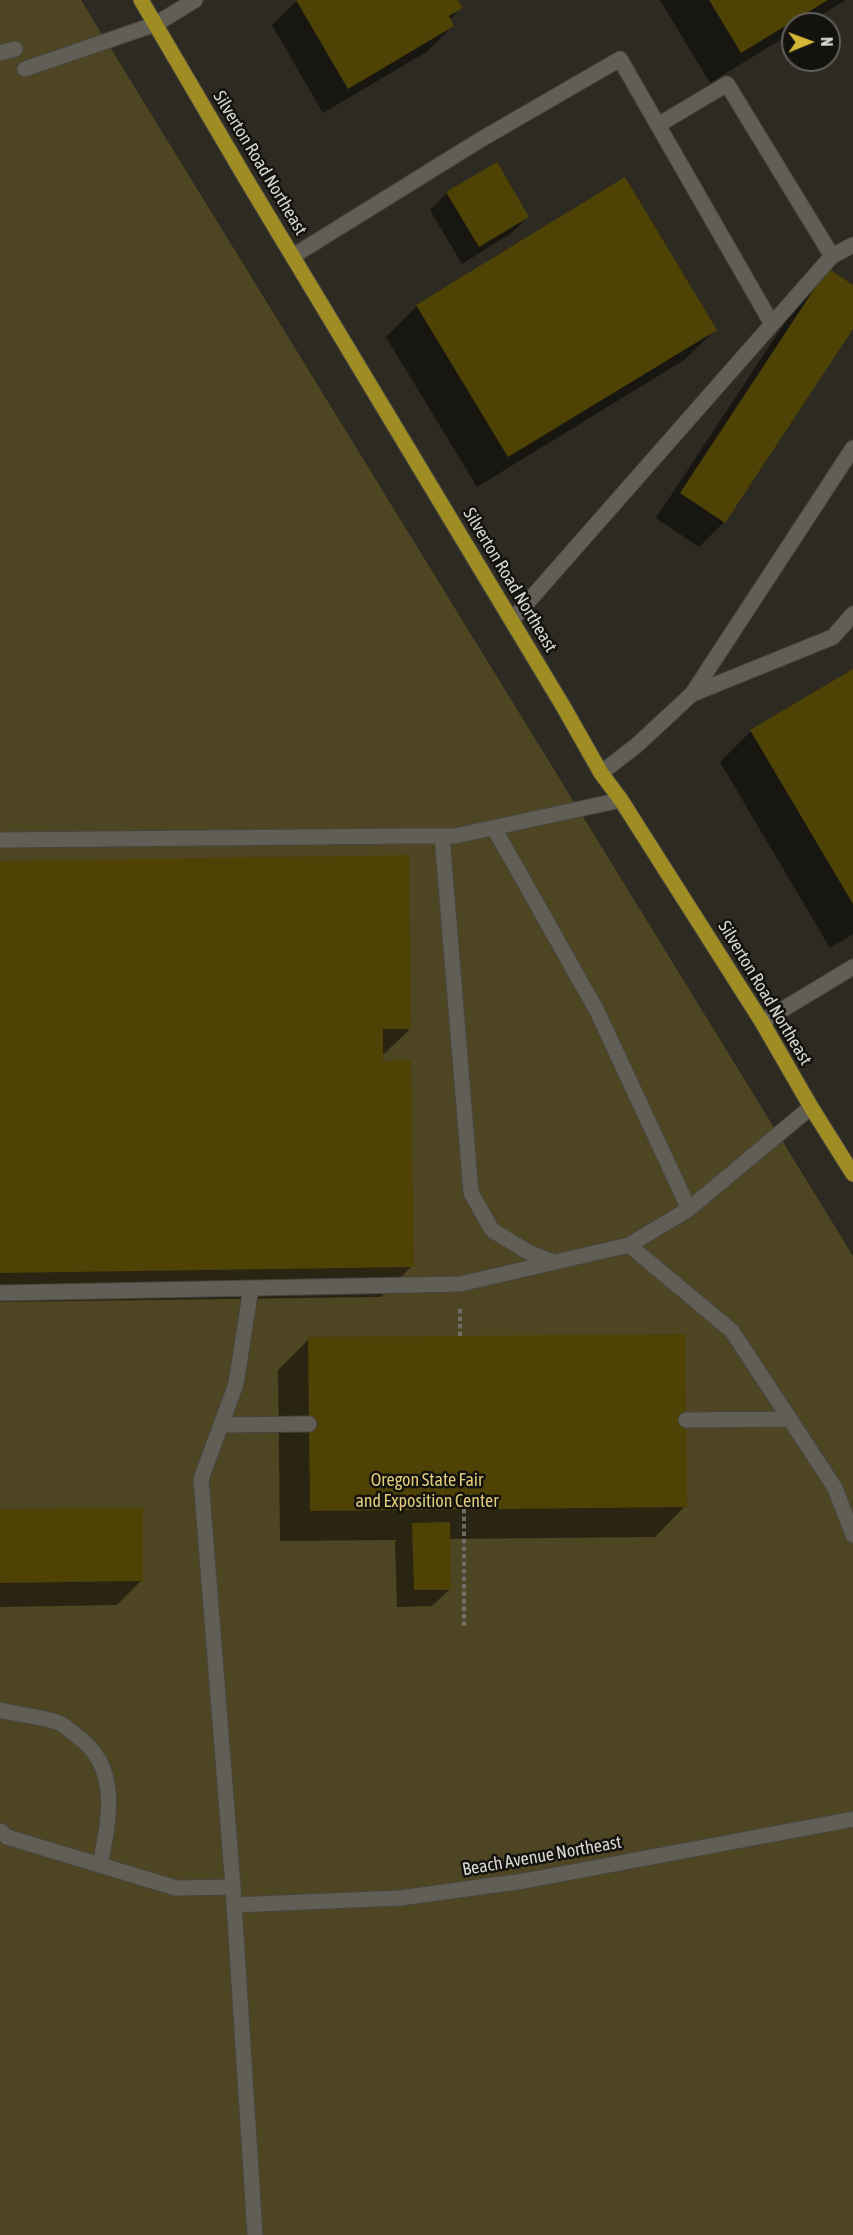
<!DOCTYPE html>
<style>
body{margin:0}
#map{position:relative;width:853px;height:2235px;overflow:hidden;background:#2c2a21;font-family:"Asap Condensed",sans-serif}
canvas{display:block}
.north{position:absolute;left:781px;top:12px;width:60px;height:60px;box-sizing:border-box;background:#13120e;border:2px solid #62605c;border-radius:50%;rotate:89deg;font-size:16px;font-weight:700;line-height:24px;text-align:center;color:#d8d6d1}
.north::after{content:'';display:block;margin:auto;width:21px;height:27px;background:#d3b635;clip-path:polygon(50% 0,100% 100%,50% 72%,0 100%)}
</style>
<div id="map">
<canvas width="853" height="2235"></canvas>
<div class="north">N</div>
</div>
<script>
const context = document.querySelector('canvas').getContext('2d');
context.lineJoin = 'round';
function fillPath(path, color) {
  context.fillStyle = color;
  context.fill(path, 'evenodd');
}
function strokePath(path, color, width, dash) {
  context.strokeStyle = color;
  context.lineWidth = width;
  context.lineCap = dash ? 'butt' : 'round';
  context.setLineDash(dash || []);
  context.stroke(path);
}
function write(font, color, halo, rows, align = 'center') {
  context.font = font + ' "Asap Condensed",sans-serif';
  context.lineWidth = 5;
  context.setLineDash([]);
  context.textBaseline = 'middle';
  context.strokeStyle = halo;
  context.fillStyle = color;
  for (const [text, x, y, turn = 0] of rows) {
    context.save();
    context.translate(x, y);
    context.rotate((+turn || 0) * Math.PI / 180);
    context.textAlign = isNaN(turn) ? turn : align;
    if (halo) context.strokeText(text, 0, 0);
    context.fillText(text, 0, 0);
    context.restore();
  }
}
const green = new Path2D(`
 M0,0H81L853,1256V2235H0Z`);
const shadow = new Path2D(`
 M298,0H456L461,8L449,20L452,26L428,51L323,113L272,25Z
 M660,0H846L806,24H793V32L710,83Z
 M447,193L528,217L510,234L462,264L430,210Z
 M828,270L853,287V327L724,522L699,547L656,518L803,295Z
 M417,306L715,330L684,360L477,487L386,337Z
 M853,670V934L830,948L720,762L751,731Z
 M0,862L410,1029L382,1056L412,1266L381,1297L0,1302Z
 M309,1339L685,1506L655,1537L448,1539L450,1589L432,1606L397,1607L395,1542L397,1540L280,1541L278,1370Z
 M0,1511L142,1580L117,1605L0,1607Z`);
const building = new Path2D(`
 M296,0H458L463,8L449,16L454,26L348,89Z
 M709,0H828L741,53Z
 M497,162L529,217L479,247L446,192Z
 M625,177L717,330L508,457L416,305Z
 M828,268L853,285V329L725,523L680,493Z
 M853,669V904L750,730Z
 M409,855L411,1029H383V1061L411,1060L414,1267L0,1273V861Z
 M685,1334L687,1507L310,1511L308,1337Z
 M143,1508V1581L0,1583V1509Z
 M450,1522L451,1590H414L412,1523Z`);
const path = new Path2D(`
 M460,1309V1336
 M464,1509V1629`);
const lane = new Path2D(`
 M25,69L156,24L195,0
 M658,125L727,84L832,256
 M293,256L480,140L620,59L772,324
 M512,620L832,256L853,245
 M692,694L833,637L853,614
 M601,773L637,745L692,694L853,448
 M494,828L597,1011L689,1209
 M408,836H455L621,800
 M442,836L471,1193L492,1230L528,1252L553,1262
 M762,1022L853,967
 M629,1245L732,1331L835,1488L853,1535
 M251,1288L236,1384L201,1479L233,1887L255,2235
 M0,1293L460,1284L629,1245L689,1209L811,1107
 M686,1420L790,1419
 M221,1425L309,1424
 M0,1710C18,1715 42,1716 59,1723C66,1726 72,1732 78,1737C121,1768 109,1820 100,1865
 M0,1831L7,1837L176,1888L233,1887
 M234,1905L400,1898L524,1881L853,1819`);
const street = new Path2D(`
 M0,53L15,49
 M0,840L408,836`);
const primary = new Path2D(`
 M141,0L246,179L563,706L601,773L621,800L762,1022L811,1107L853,1174`);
const streetNames = [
 ["Silverton Road Northeast",260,163,59],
 ["Silverton Road Northeast",510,580,59],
 ["Silverton Road Northeast",765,993,59],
 ["Beach Avenue Northeast",542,1856,-10]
];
const parkNames = [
 ["Oregon State Fair",427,1480],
 ["and Exposition Center",427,1501]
];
fillPath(green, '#4e4623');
fillPath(shadow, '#0007');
fillPath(building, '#4e4205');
strokePath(lane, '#47453e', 17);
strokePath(street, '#47453e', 17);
strokePath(primary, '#47453e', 17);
strokePath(path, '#6f6d66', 4, [4.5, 3]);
strokePath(lane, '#615e55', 15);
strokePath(street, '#615e55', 15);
strokePath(primary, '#9f8c23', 15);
write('18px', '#d8d6d1', '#13120e', streetNames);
write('18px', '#dfcb79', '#13120e', parkNames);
</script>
